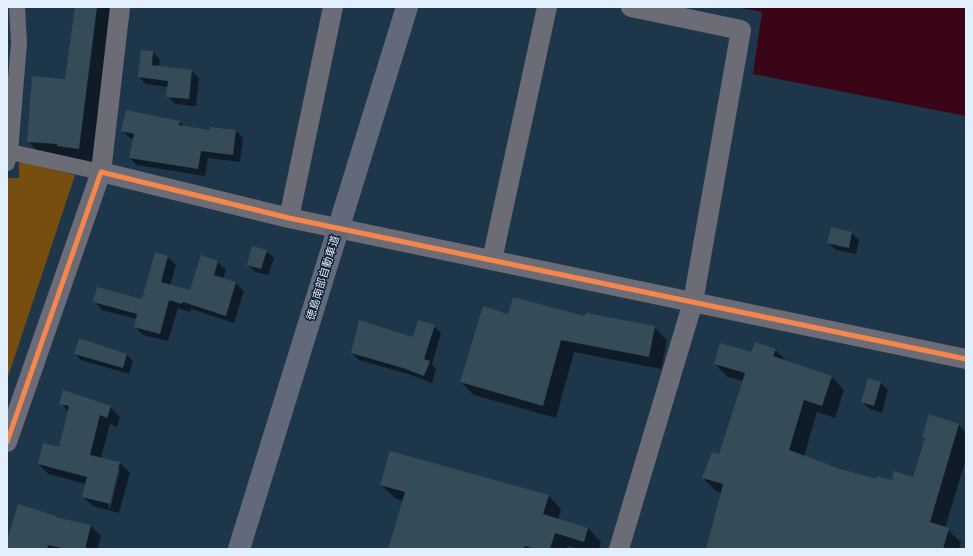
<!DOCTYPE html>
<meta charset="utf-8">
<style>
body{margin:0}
#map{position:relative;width:973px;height:556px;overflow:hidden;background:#1d364a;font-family:"Asap Condensed",sans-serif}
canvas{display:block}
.frame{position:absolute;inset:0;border:8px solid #e2f0fe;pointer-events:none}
</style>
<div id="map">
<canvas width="973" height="556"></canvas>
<div class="frame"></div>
</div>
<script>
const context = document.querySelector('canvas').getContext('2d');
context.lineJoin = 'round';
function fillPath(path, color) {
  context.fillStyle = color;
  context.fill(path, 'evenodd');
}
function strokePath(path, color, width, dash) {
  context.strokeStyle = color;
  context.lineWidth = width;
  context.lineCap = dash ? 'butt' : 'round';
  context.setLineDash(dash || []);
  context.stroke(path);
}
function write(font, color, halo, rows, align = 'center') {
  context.font = font + ' "Asap Condensed","Noto Sans JP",sans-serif';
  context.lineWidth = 3;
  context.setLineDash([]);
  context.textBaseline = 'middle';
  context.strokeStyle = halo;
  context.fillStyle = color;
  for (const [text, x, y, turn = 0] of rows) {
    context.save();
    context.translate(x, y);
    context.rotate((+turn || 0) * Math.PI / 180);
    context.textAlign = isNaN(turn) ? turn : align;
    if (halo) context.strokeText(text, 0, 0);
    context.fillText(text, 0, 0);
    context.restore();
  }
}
const green = new Path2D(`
 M19,161L75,175L7,380V178H19Z`);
const water = new Path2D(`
 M737,7H966V116L753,74L762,12Z`);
const shadow = new Path2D(`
 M76,7H112L92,162L71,159L69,157L41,155L28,141L66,80Z
 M153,52L160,60L159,67L192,71L199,78L196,106L175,104L167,96L168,87L146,84L139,77Z
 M180,122L185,127L211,132L236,131L243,138L240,162L208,158L205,176L137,165L130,158L134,139L130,138L123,131Z
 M852,233L859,240L856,254L836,250L828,243Z
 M266,251L274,258L268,275L255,272L248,264Z
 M156,254L168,257L176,265L170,286L190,292L202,257L218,262L226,270L223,279L236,283L244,291L234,323L191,309L190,312L178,308L168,341L143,335L135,326L137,319L102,310L94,301L143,300Z
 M586,317L654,327L667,340L661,369L574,352L556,418L474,395L461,382Z
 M434,326L441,333L432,365L436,369L432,383L411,375L359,360L352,353L413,338Z
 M775,350L788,362L831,376L844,390L835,418L817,412L804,457L877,480L892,482L914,478L925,439L923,437L929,415L959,425L966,432V459L945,528L961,542L959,549H707L721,493L716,491L703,478L719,455L743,381L728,377L715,364L752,353Z
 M75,354L127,355L133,361L129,374L81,360Z
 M869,379L881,383L888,390L882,413L870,409L862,402Z
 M61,403L110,407L120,417L117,427L110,424L101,458L120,463L130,473L119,513L93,506L83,497L86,484L48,474L39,464L59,448L69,412ZM118,469H120L110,509L108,508Z
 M381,485L548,495L561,509L558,520L588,528L601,542L599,549H579L568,546L567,549H389L403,501L395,498Z
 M56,517L91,526L101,536L97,549H7V544Z`);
const building = new Path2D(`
 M75,7H97L79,149L57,146V144L27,142L32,76L65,79Z
 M141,50L153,51L152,65L192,70L189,99L166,97L168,81L138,77Z
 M126,110L180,121L179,125L210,130V127L236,130L233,155L201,151L198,169L129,158L134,134L121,131Z
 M831,227L852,232L849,248L827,243Z
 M252,246L267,250L261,269L247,265Z
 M155,252L168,256L161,282L190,290L201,255L218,261L214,275L236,282L226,316L183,302L182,304L169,300L160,334L134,327L137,314L93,302L97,287L142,299Z
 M513,297L585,316L586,313L655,326L649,357L561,340L543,406L460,382L483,306L508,314Z
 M359,320L413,337L418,320L435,325L424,359L430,361L424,376L403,368L351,353Z
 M79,338L127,354L123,368L74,354Z
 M755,342L776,349L773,356L832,376L822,406L804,400L789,450L838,468L876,479L877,476L892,480L894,471L913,477L925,438L922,437L929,414L959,424L930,522L949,528L943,549H706L723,484L702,478L712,452L719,454L745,373L714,364L720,343L751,352Z
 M868,378L881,382L874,406L861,402Z
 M63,390L111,406L107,418L100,415L90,455L120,462L110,504L82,497L87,477L38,464L43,443L59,447L69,406L59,404Z
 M390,451L549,495L543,514L588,528L584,542L555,533L550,549H536L525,546L524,549H388L405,492L380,485Z
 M18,504L56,516V517L91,525L85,549H66L48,545L47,549H7V541Z`);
const minor = new Path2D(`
 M10,152L101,172
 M7,163L10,152L19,43L17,7`);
const tertiary = new Path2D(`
 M101,172L120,7
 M289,218L333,7
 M492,260L547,7
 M7,442L101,172L289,218L966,359
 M619,549L693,302L741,30L631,7`);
const motorwayBridge = new Path2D(`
 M239,549L407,7`);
const cycleway = new Path2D(`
 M7,442L101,172L289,218L966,359`);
const streetNames = [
 ["徳島南部自動車道",323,278,-73]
];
fillPath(green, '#764e10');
fillPath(water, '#390517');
fillPath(shadow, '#0007');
fillPath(building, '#364b58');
strokePath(minor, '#6c6c76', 16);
strokePath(tertiary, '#6c6c76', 20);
strokePath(motorwayBridge, '#61697a', 22);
strokePath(cycleway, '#f5874c', 5);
write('11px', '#e2f0fe', '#0d1e2f', streetNames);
</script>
